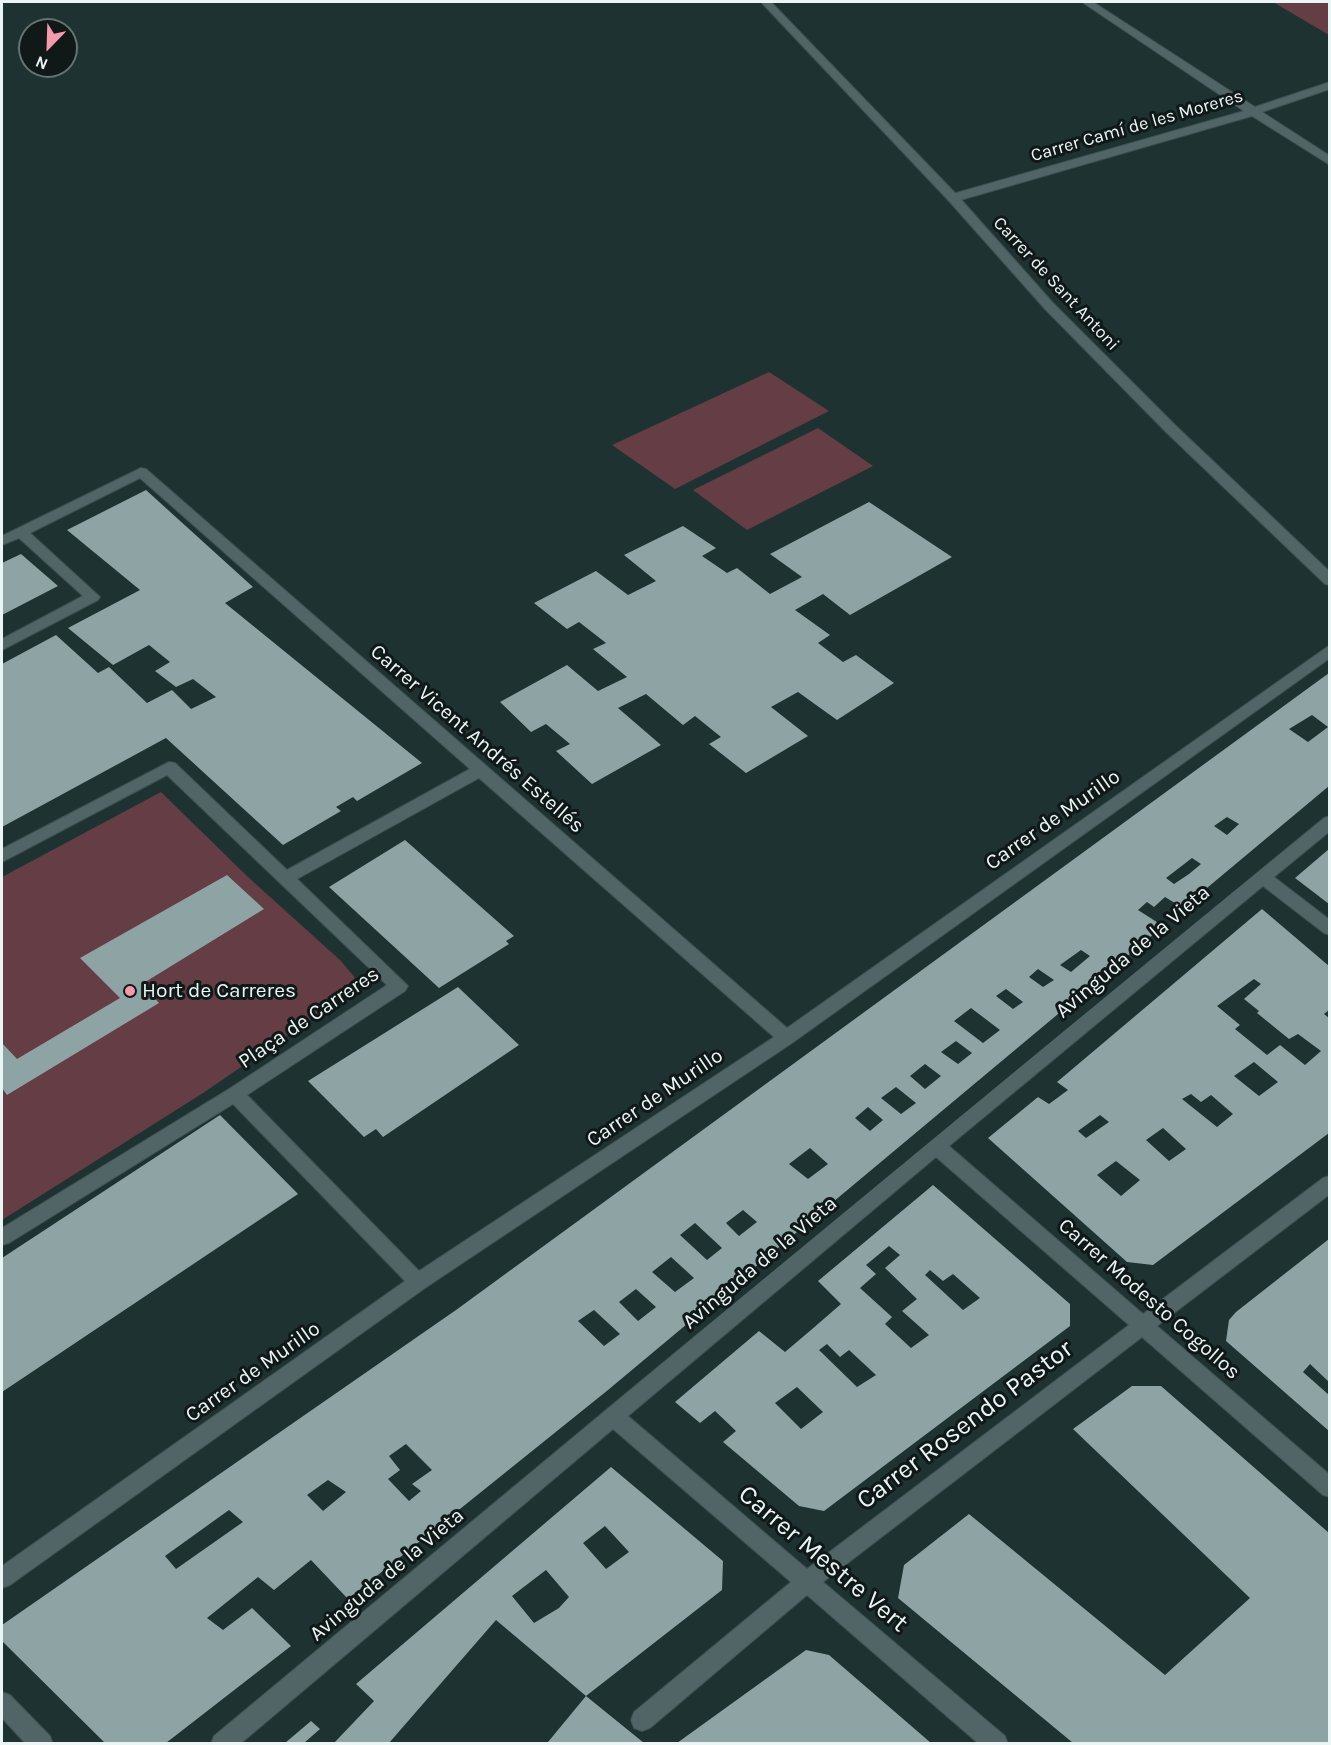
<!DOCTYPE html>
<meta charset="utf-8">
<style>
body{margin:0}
#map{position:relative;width:1331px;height:1745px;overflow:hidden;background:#1f3232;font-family:Karla,sans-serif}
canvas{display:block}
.frame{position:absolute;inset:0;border:3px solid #eaf6f6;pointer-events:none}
.north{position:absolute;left:18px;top:18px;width:60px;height:60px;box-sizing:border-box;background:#101818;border:2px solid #677171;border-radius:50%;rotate:203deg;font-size:16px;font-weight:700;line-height:24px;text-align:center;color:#eaf6f6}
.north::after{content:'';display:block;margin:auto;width:21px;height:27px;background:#f39aac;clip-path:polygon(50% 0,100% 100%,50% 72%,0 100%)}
</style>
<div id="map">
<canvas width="1331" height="1745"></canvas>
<div class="frame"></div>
<div class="north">N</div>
</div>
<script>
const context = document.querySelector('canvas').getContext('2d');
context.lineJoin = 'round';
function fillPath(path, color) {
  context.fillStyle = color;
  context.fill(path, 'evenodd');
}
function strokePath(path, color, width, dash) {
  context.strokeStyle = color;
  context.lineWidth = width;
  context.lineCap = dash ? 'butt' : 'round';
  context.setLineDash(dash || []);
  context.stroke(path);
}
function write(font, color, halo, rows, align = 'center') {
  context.font = font + ' Karla,sans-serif';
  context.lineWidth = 6;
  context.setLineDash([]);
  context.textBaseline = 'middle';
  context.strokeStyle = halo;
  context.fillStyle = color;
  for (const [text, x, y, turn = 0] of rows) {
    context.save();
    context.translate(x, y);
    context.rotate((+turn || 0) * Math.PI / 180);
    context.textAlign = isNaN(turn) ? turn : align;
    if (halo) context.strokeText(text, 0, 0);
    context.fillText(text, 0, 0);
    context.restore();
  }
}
const green = new Path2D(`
 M1273,2H1329V35Z
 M769,372L829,411L675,489L612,445Z
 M818,428L873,466L747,530L693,490Z
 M161,792L248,877L341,961L361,985L203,1093L2,1220V877Z`);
const building = new Path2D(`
 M146,490L253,587L225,603L422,763L357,801L353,797L336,807L341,811L283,845L166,738L2,827V664L56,635L98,673L109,667L147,703L172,690L191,709L216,697L193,679L176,687L155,671L170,662L149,645L113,665L68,628L140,590L67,530Z
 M869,502L952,557L850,615L823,594L795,610L830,635L818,643L843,662L856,655L894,683L837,720L798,692L771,707L808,736L746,773L709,744L721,737L695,716L683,725L646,694L618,708L661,745L592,784L556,751L570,744L546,724L531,732L500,702L567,665L598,691L627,677L593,649L606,643L579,622L567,629L534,603L596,571L628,595L656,581L624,555L683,526L716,548L702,556L727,573L737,568L770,594L802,577L770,554Z
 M21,554L58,586L2,615V563Z
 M1329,673V786L1183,908L1165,897L1154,907L1147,902L1138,910L1163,926L1149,938L608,1390L348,1599L311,1560L274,1590L258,1577L207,1618L223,1630L252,1608L291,1646L166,1743H105L2,1641V1625L456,1310ZM1312,715L1328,727L1308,742L1289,729ZM1227,817L1239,824L1227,835L1214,826ZM1192,858L1201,864L1189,874L1174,884L1166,878ZM1081,950L1090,956L1071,972L1060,965ZM1038,969L1054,980L1043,987L1029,977ZM1006,989L1023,1002L1013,1009L996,996ZM971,1008L1000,1030L983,1043L954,1021ZM956,1041L972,1053L958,1064L941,1052ZM925,1064L941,1076L925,1089L910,1076ZM896,1087L916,1103L901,1114L881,1098ZM868,1107L883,1120L870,1131L855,1118ZM810,1148L828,1164L808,1179L789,1164ZM743,1210L757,1222L739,1236L726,1223ZM695,1223L722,1248L707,1260L680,1235ZM671,1257L694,1278L675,1292L652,1272ZM636,1289L656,1307L638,1321L619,1302ZM594,1310L620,1334L604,1346L578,1321ZM406,1444L432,1470L412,1484L421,1491L409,1501L388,1479L400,1470L389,1456ZM328,1480L346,1492L323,1511L307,1495ZM229,1510L243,1522L176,1569L165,1556Z
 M405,840L514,936L506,941L509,944L439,988L329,887Z
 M1329,849V904L1295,878Z
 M227,875L264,909L142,984L159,1003L7,1095L2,1088V1043L17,1059L120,998L80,958Z
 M1262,909L1329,966V1010L1324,1014L1329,1018V1133L1153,1265L1127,1262L988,1138L1038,1097L1049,1104L1068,1090L1057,1082ZM1254,979L1261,984L1244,999L1259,1011L1257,1013L1289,1039L1298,1034L1321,1051L1305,1065L1280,1045L1267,1055L1235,1029L1240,1025L1217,1006ZM1254,1062L1278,1082L1259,1096L1234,1076ZM1191,1094L1201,1102L1211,1095L1233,1114L1217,1127L1182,1099ZM1100,1115L1109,1122L1086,1138L1078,1131ZM1163,1128L1186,1149L1169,1161L1146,1140ZM1116,1161L1140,1180L1121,1196L1097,1175Z
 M458,987L519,1045L383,1137L376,1129L364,1137L308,1081Z
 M220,1115L298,1194L2,1392V1258Z
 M933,1185L1070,1304V1326L824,1511L799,1506L723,1442L736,1431L715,1411L700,1423L675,1402L759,1331L785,1352L811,1330L841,1304L818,1281ZM889,1246L900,1255L885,1268L917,1299L902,1311L929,1335L911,1348L885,1324L892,1317L860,1288L876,1274L866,1265ZM930,1270L943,1281L953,1274L980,1298L963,1310L925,1275ZM827,1344L840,1357L849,1350L876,1375L857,1387L819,1350ZM797,1387L823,1412L801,1429L775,1403Z
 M1329,1239V1382L1310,1364L1303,1372L1329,1395V1431L1226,1341L1229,1320L1236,1312Z
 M1132,1386H1161L1329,1533V1743H1073L898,1598L904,1565L969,1514L1165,1675L1250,1598L1073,1429Z
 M611,1467L723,1561L722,1590L586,1696L496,1620L389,1743H334L374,1701L356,1684ZM605,1526L629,1552L606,1569L583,1543ZM546,1570L569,1597L559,1608L534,1623L512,1596Z
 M806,1650L829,1655L931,1743H677Z
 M586,1696L644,1743H550L548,1742Z
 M311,1721L320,1729L304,1743H285Z`);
const minor = new Path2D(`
 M1082,2H1093L1255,107L1330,82V89L1262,112L1330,156V165L1252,116L957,201H949V195L1244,111Z
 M141,468L146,469L787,1028L1330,645V658L792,1043L425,1288L10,1585L2,1588V1566L405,1281L233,1104L9,1243L2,1245V1228L229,1089L387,985L167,775L2,862V849L169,762L175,763L287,870L470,769L140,478L30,533L100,597L98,600L2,650V639L83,596L19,538L2,545V536ZM479,778L774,1037L419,1271L247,1095L405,991L408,986L297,879Z
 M1330,816V831L1274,877L1330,920V935L1324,933L1263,886L949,1146L1143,1314L1323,1178L1330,1176V1194L1157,1326L1330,1475V1497L1323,1495L1142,1337L823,1582L1005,1736L1008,1744H979L807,1595L650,1728L642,1731L634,1728L631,1720L634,1712L791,1582L613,1429L240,1744H211L214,1736C583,1429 953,1121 1324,818ZM936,1157L1129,1325L807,1569L628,1416Z
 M2,1692L10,1695L50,1736L53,1744H26L2,1718Z`);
const tertiary = new Path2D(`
 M761,2H771L957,195L1053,303L1176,426L1330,572V585L1325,584L1166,432L1045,309L949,201Z`);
const markers = [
 [130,991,6,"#f39aac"]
];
const farStreetnames = [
 ["Carrer Camí de les Moreres",1137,126,-16],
 ["Carrer de Sant Antoni",1056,284,47]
];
const streetNames = [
 ["Carrer Vicent Andrés Estellés",477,739,41],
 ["Carrer de Murillo",1053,820,-35],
 ["Avinguda de la Vieta",1133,952,-40],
 ["Plaça de Carreres",309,1018,-34],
 ["Carrer de Murillo",655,1098,-34],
 ["Avinguda de la Vieta",760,1263,-40],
 ["Carrer Modesto Cogollos",1149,1299,41],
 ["Carrer de Murillo",253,1372,-35],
 ["Avinguda de la Vieta",387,1575,-40]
];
const poiNames = [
 ["Hort de Carreres",142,991]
];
const nearStreetnames = [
 ["Carrer Rosendo Pastor",965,1425,-37],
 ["Carrer Mestre Vert",823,1559,40]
];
fillPath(green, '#643d45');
fillPath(building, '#8da3a4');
strokePath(minor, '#3d4f4f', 2);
strokePath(tertiary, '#3d4f4f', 2);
fillPath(minor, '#516566');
fillPath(tertiary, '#516566');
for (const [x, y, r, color] of markers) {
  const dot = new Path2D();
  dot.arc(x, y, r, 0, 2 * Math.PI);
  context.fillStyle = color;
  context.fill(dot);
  strokePath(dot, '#101818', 2);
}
write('18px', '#eaf6f6', '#101818', farStreetnames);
write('21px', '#eaf6f6', '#101818', streetNames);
write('21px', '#eaf6f6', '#101818', poiNames, 'left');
write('26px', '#eaf6f6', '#101818', nearStreetnames);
</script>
